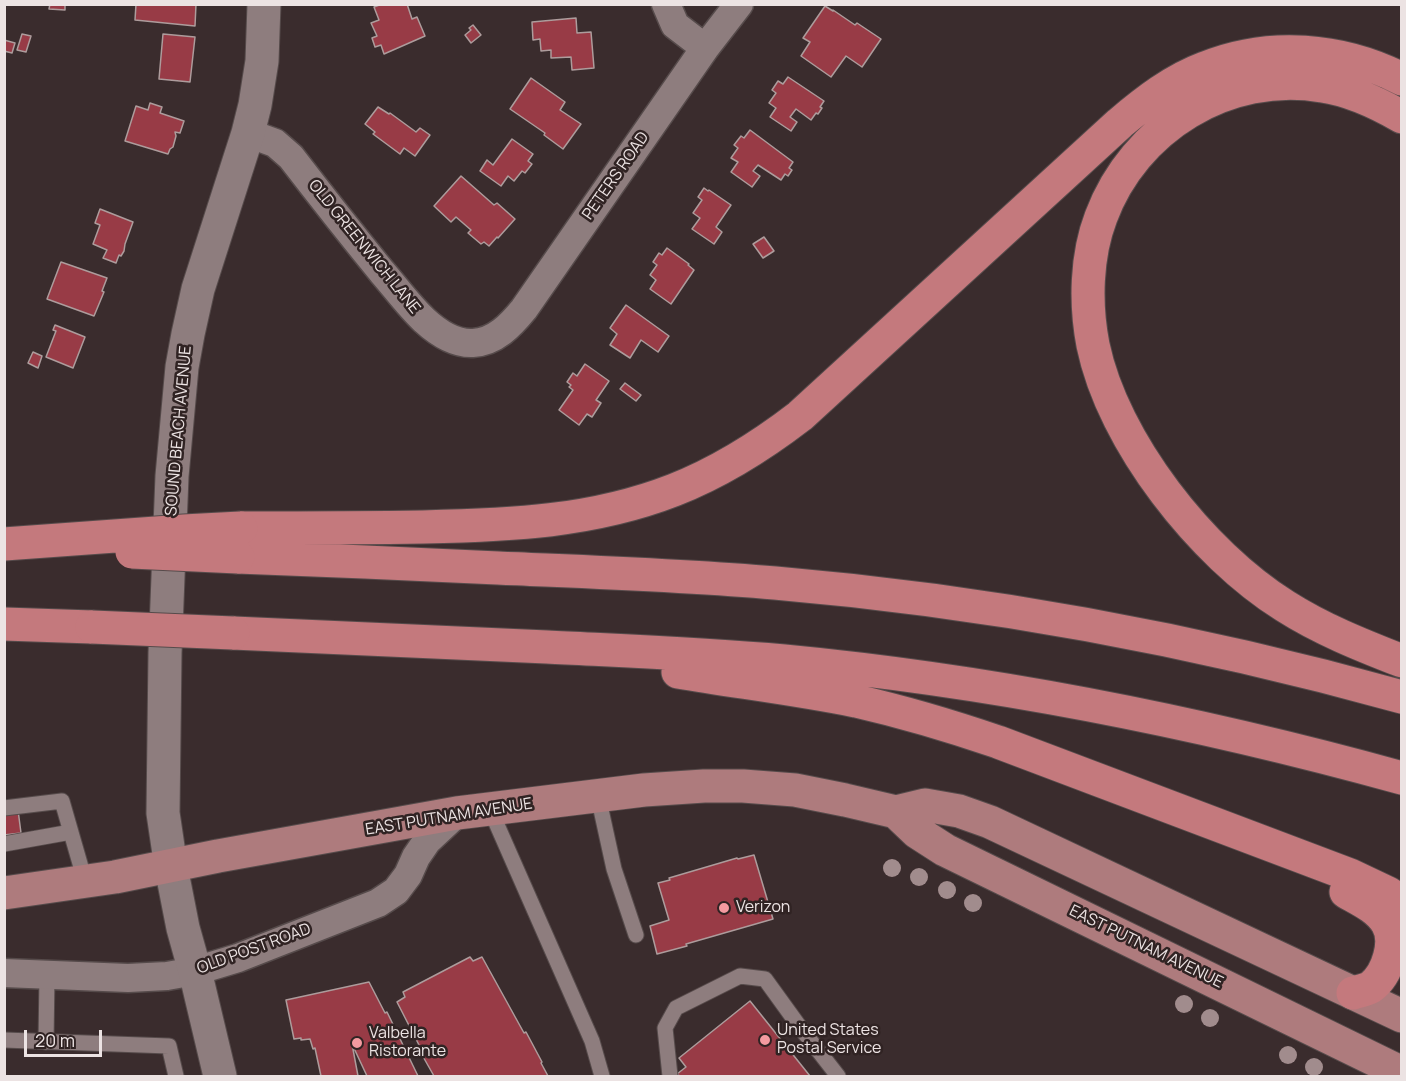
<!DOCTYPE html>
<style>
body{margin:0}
#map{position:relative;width:1406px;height:1081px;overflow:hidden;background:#3a2c2d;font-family:Manrope,sans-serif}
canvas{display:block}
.frame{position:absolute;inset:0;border:6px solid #ece3e3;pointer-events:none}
.scale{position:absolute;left:24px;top:1030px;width:78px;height:27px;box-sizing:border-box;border:3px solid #ece3e3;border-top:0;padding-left:8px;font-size:18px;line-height:21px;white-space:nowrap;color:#ece3e3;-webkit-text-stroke:4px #302323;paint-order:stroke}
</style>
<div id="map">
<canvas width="1406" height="1081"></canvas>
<div class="frame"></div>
<div class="scale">20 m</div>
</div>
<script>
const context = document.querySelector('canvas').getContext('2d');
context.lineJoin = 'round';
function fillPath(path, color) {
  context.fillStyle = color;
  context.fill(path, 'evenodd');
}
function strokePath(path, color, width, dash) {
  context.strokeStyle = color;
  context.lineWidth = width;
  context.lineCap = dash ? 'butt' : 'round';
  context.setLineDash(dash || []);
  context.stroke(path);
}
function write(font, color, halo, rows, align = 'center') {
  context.font = font + ' Manrope,sans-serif';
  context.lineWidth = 5;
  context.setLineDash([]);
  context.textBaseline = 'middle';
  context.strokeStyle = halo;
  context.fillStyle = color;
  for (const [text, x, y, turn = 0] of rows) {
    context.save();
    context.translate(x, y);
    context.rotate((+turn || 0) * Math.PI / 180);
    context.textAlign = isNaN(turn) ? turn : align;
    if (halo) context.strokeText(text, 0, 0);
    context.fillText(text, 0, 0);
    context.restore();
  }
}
const building = new Path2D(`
 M50,4H65V10L49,9Z
 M136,4H196L195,26L135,20Z
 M382,4H407L412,19L417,17L425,36L384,54L381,45L375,47L372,38L377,36L371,23L379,20L374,7Z
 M825,6L833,11V10L855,25L857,23L881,39L862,67L846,56L831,77L801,56L810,42L803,38Z
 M576,18L577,33L591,32L594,68L572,70L571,57L551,58V50L541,51L540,39L533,40L532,22Z
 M473,25L481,35L471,43L465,35L471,30L469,28Z
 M22,34L31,36L26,52L17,50Z
 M163,34L195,37L190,82L159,79Z
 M4,40L15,43L12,53L4,51Z
 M788,77L824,101L820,107L822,108L818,114L816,113L811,120L796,109L790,117L797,122L791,131L770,117L776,108L769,103L776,93L772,90L778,81L783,84Z
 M531,78L565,102L560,110L581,124L563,149L544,135L545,133L510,109Z
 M150,103L162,107L160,113L184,121L180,133L175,132L176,136L173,147L170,149L168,154L125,141L136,106L148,110Z
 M378,107L389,114L390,113L416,132L420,128L430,135L415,156L404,148L400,154L373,134L375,132L365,124Z
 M750,130L793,162L789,168L792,170L788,176L785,174L781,180L758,165L753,171L760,176L752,187L731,172L738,162L731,158L738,148L734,145L741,136L744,138Z
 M512,139L533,154L528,161L532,164L525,173L522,171L514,181L508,176L501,186L480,171L487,160L493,165Z
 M461,176L494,205L497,203L515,219L498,238L497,237L489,246L484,242L481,244L468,233L471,230L456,217L451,222L434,206Z
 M704,188L708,191L709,190L731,205L716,227L722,232L714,244L692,229L700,218L693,213L702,200L698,197Z
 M100,209L133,222L125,244L124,251L121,256L119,255L116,263L103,258L107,250L93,244L100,225L95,223Z
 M764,237L774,251L763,258L753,244Z
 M667,248L689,264L688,265L694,270L671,304L650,289L656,280L650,275L657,265L653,262L659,253L662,255Z
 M61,262L107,278L102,291L104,292L94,316L47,299Z
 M626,305L669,336L658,352L641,340L630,358L610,345L617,334L610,328Z
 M55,325L85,337L73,368L46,357L56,331L53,330Z
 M33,352L42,356L38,368L28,363Z
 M585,364L609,381L596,400L601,403L592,417L587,414L579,425L559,410L573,390L569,387L571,385L567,382L573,373L577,376Z
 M625,383L641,395L636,401L620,389Z
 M18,810L21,833L4,835V812Z
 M754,855L773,919L686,944L687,946L657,954L650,926L669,920L658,883L670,880L669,878L737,858L738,859Z
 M470,957L473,961L482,957L524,1033L526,1032L542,1062L541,1063L548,1076H434L417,1046L419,1045L397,1002L405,997L403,992Z
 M369,982L385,1013L387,1012L418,1076H367L352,1044L358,1076H321L315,1048L313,1049L310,1039L301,1040V1038L294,1039L286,1000Z
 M750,1001L810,1076H680L677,1074L686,1067L679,1058Z`);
const lane = new Path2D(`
 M598,796L614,869L636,935
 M4,808L62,801L85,881
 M490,809L592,1041L602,1076
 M4,844L71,832
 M4,1040L169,1046L176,1076
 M46,1042L47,975
 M670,1076L665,1028L676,1008L740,976L765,979L799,1026L838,1076`);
const street = new Path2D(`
 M666,4L675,25L705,48
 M248,133L275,143L291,157C321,196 351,234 382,272C396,288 409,306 424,320C437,332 454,344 473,343C495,342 511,325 524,309L705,48L739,4
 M4,973L128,978L167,976L195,971L238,958L378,903L396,891L408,875L416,857L427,841L457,813`);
const secondary = new Path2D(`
 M220,1076L195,971L183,928L171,867L163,813L165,653L172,476L182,367L188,334L198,289L248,133L255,105L262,61L264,4`);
const primary = new Path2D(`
 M896,812L917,832L945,850L1402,1073
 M4,893L115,877L218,856L457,813L644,790L704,786H743L795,790L845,800L896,812L925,805L959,811L990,822L1402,1016`);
const highway = new Path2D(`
 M1402,117C1376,102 1350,90 1322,86C1227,70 1134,128 1101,217C1086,256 1085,304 1093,345C1113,442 1202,554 1285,606C1321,629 1361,645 1402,661
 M241,528C301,528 362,528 423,527C510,525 592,522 674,490C720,472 761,446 800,416L1120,123C1146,101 1173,80 1205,68C1269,42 1341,48 1402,79
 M238,557C325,560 411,564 498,568C590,572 683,575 775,583C987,601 1197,640 1402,697
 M4,624L92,627
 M233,633C338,638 443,642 547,647C626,651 705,654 784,661C994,681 1199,722 1402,778
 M678,672C737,682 797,689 856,701C904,712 951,726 998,742L1350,875L1388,893L1402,902
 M1346,892C1360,900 1378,908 1387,923C1398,941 1388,974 1371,987C1366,990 1359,991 1353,993`);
const highwayBridge = new Path2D(`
 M4,544L184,531L241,528
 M132,552L238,557
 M92,627L233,633`);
const trees = [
 [892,868],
 [919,877],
 [947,890],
 [973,903],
 [1184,1004],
 [1210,1018],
 [1288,1055],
 [1314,1067]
];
const markers = [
 [724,908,6,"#f49aa0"],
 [765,1040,6,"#f49aa0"],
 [357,1043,6,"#f49aa0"]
];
const streetNames = [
 ["PETERS ROAD",616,176,-55],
 ["OLD GREENWICH LANE",364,247,51],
 ["SOUND BEACH AVENUE",179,431,-85],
 ["EAST PUTNAM AVENUE",449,817,-9],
 ["EAST PUTNAM AVENUE",1146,947,26],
 ["OLD POST ROAD",254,949,-20]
];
const poiNames = [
 ["Verizon",736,908],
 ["United States",777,1031],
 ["Postal Service",777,1049],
 ["Valbella",369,1034],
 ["Ristorante",369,1052]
];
fillPath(building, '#983b46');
strokePath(building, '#ad9c9c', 1.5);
strokePath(lane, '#564b4b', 17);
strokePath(street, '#564b4b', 31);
strokePath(secondary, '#564b4b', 35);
strokePath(primary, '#564b4b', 35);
strokePath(highway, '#564b4b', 35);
strokePath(lane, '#8e7d7e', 15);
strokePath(street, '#8e7d7e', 28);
strokePath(secondary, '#8e7d7e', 33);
strokePath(primary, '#ae7b7d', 33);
strokePath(highway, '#c4797d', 33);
strokePath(highwayBridge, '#564b4b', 35, []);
strokePath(highwayBridge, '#c4797d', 33);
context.fillStyle = '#a18c8d';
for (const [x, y] of trees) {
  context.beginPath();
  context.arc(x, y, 9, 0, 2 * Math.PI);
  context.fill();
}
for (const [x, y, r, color] of markers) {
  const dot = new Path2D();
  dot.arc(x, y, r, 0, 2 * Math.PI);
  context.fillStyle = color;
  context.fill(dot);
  strokePath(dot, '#302323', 2);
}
write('16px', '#ece3e3', '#302323', streetNames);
write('16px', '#ece3e3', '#302323', poiNames, 'left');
</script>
